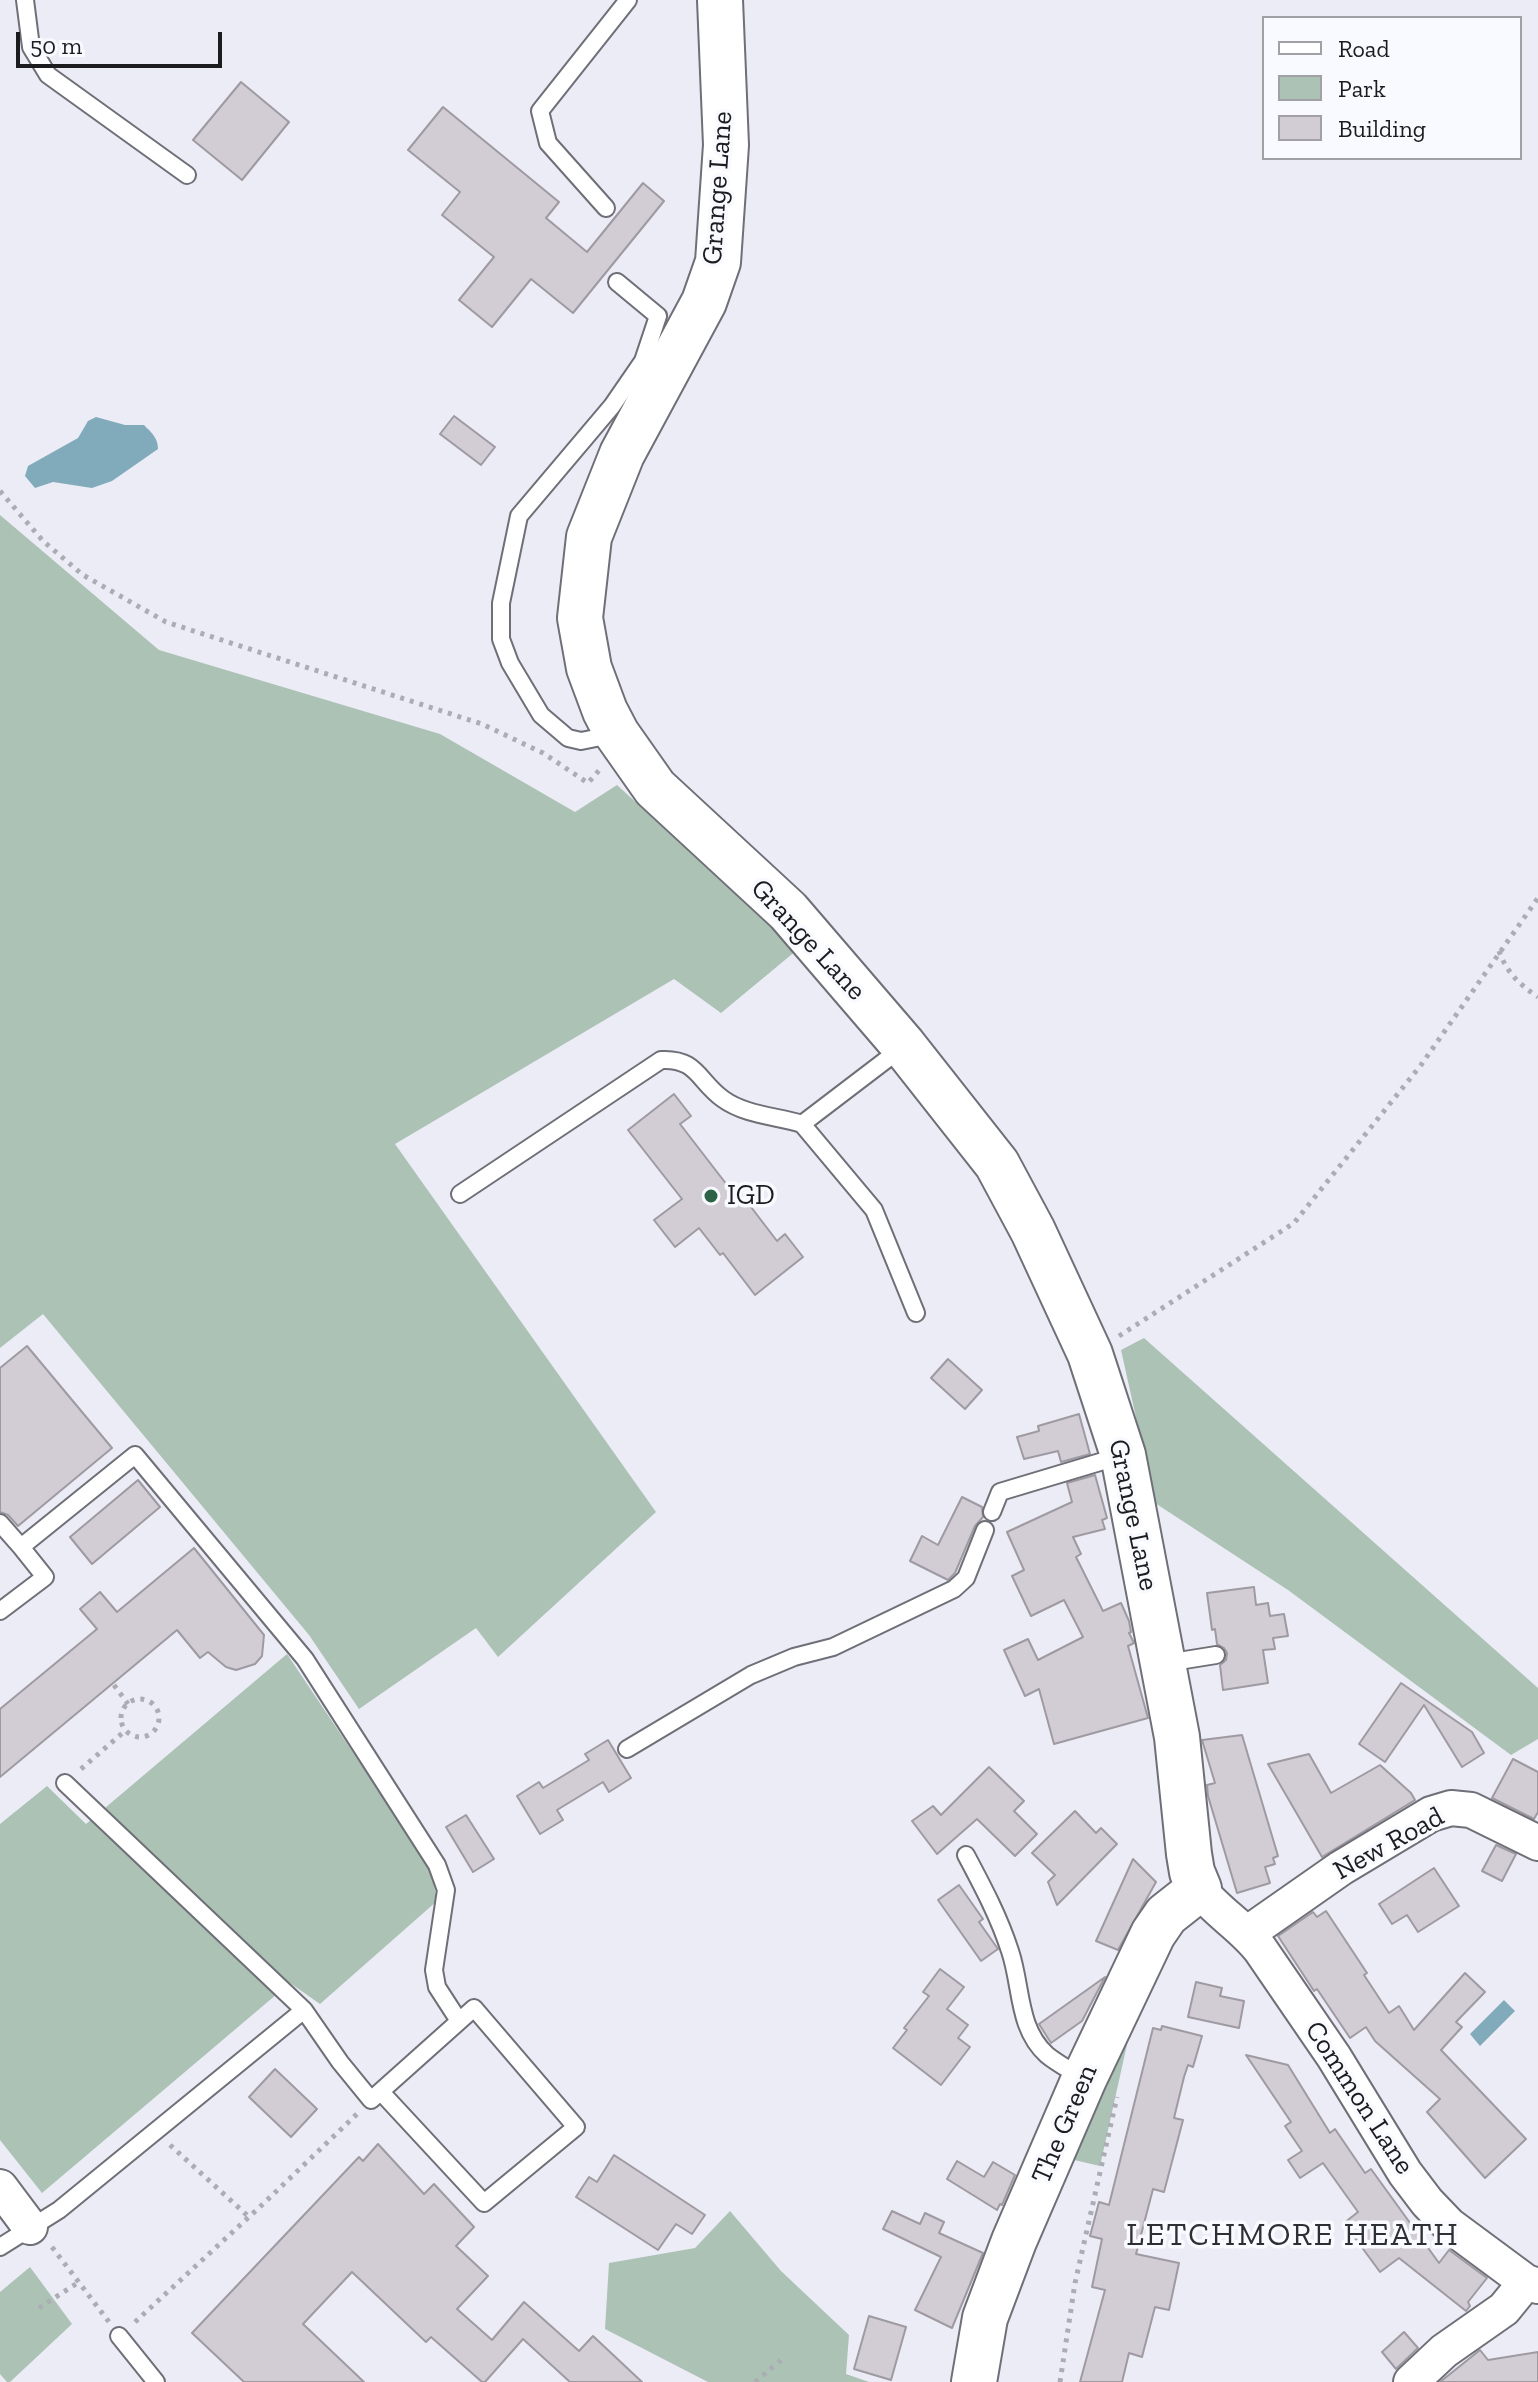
<!DOCTYPE html>
<style>
body{margin:0}
#map{position:relative;width:1538px;height:2382px;overflow:hidden;background:#ebecf5;font-family:"Zilla Slab",serif}
canvas{display:block}
.legend{position:absolute;left:1262px;top:16px;width:260px;height:144px;box-sizing:border-box;background:#f9faff;border:2px solid #a1a1a5;margin:0;padding:10px 14px;list-style:none;font-size:24px;color:#1c1c1f}
.legend li{display:flex;align-items:center;gap:16px;height:40px}
.legend b{width:40px;border:2px solid #a1a1a5}
.scale{position:absolute;left:16px;top:32px;width:206px;height:36px;box-sizing:border-box;border:4px solid #1c1c1f;border-top:0;padding-left:10px;font-size:24px;line-height:28px;white-space:nowrap;color:#1c1c1f;-webkit-text-stroke:6px #f9faff;paint-order:stroke}
</style>
<div id="map">
<canvas width="1538" height="2382"></canvas>
<ul class="legend">
<li><b style="height:10px;background:#fff"></b>Road</li>
<li><b style="height:22px;background:#acc2b5"></b>Park</li>
<li><b style="height:22px;background:#d2cdd5"></b>Building</li>
</ul>
<div class="scale">50 m</div>
</div>
<script>
const context = document.querySelector('canvas').getContext('2d');
context.lineJoin = 'round';
function fillPath(path, color) {
  context.fillStyle = color;
  context.fill(path, 'evenodd');
}
function strokePath(path, color, width, dash) {
  context.strokeStyle = color;
  context.lineWidth = width;
  context.lineCap = dash ? 'butt' : 'round';
  context.setLineDash(dash || []);
  context.stroke(path);
}
function write(font, color, halo, rows, align = 'center') {
  context.font = font + ' "Zilla Slab",serif';
  context.lineWidth = 7;
  context.setLineDash([]);
  context.textBaseline = 'middle';
  context.strokeStyle = halo;
  context.fillStyle = color;
  for (const [text, x, y, turn = 0] of rows) {
    context.save();
    context.translate(x, y);
    context.rotate((+turn || 0) * Math.PI / 180);
    context.textAlign = isNaN(turn) ? turn : align;
    if (halo) context.strokeText(text, 0, 0);
    context.fillText(text, 0, 0);
    context.restore();
  }
}
const green = new Path2D(`
 M0,515L159,650L440,734L575,812L617,785L797,950L721,1013L674,979L395,1144L656,1512L498,1657L476,1628L359,1709L309,1635L43,1314L0,1348Z
 M1144,1338L1538,1688V1739L1511,1755L1288,1590L1155,1503L1121,1350Z
 M287,1654L431,1869L437,1901L320,2004L290,1983L42,2193L0,2140V1824L47,1786L86,1824Z
 M1132,2022L1100,2166L1070,2159Z
 M730,2211L781,2271L849,2335L846,2374L869,2382H708L605,2329L609,2263L695,2248Z
 M30,2267L72,2324L10,2382H7L0,2374V2292Z`);
const water = new Path2D(`
 M96,417L125,425H144C152,433 158,438 158,449L112,481L92,488L53,482L35,488L25,476L28,466L78,438L88,421Z
 M1504,2000L1515,2011L1480,2046L1470,2034Z`);
const building = new Path2D(`
 M241,82L289,122L242,180L193,140Z
 M443,107L559,202L546,218L587,252L643,183L664,201L573,313L531,279L492,327L459,300L494,257L442,215L460,192L408,150Z
 M454,416L495,447L481,465L440,434Z
 M674,1094L691,1116L680,1124L734,1194L738,1190L777,1241L785,1234L803,1257L755,1295L723,1253L720,1255L699,1228L675,1247L654,1220L682,1199L628,1130Z
 M27,1346L112,1448L18,1526L8,1515L0,1512V1368Z
 M948,1359L982,1390L965,1409L931,1378Z
 M1079,1414L1090,1454L1061,1462L1058,1451L1024,1459L1017,1437L1039,1431L1038,1426Z
 M1095,1475L1107,1518L1102,1520L1105,1529L1073,1537L1081,1554L1076,1557L1103,1611L1121,1603L1129,1621L1131,1632L1129,1633L1134,1643L1128,1646L1148,1718L1054,1744L1039,1689L1025,1696L1004,1650L1028,1639L1038,1660L1083,1637L1064,1600L1031,1616L1012,1576L1024,1570L1007,1532L1072,1502L1067,1483Z
 M138,1480L160,1507L92,1564L70,1537Z
 M962,1497L982,1507L983,1517L975,1526L955,1573L948,1580L910,1561L922,1536L938,1545Z
 M194,1548L264,1635L262,1656L255,1664L236,1670L226,1667L208,1652L200,1658L177,1630L0,1777V1709L97,1629L80,1609L100,1592L117,1612Z
 M1254,1587L1256,1605L1268,1603L1270,1616L1284,1614L1288,1636L1273,1638L1275,1649L1263,1650L1268,1683L1223,1690L1220,1665L1226,1660L1227,1653L1224,1648L1217,1644L1215,1629L1212,1630L1207,1593Z
 M1401,1683L1472,1732L1484,1753L1462,1767L1424,1705L1385,1762L1359,1744Z
 M1242,1735L1278,1856L1273,1858L1275,1864L1265,1867L1270,1883L1237,1893L1208,1796L1207,1785L1215,1783L1202,1740Z
 M608,1740L631,1778L609,1792L603,1782L557,1810L563,1820L540,1834L517,1796L539,1782L543,1788L589,1760L585,1754Z
 M1309,1754L1331,1793L1380,1765L1411,1793L1415,1800L1322,1857L1268,1764Z
 M1513,1759L1538,1772V1812L1534,1819L1492,1798Z
 M989,1767L1024,1801L1014,1811L1037,1834L1015,1856L977,1819L937,1854L912,1821L933,1806L941,1815Z
 M1075,1811L1096,1833L1101,1828L1117,1844L1057,1905L1048,1882L1055,1875L1032,1853Z
 M466,1815L494,1859L473,1872L446,1827Z
 M1496,1845L1516,1854L1502,1881L1482,1871Z
 M1133,1859L1156,1882L1118,1950L1096,1941Z
 M1434,1868L1459,1906L1418,1932L1407,1915L1392,1924L1379,1904Z
 M959,1885L983,1919L979,1922L998,1949L981,1961L938,1900Z
 M1326,1911L1367,1973L1364,1975L1389,2013L1399,2006L1414,2030L1465,1973L1485,1992L1456,2022L1462,2027L1441,2050L1526,2139L1485,2178L1427,2112L1440,2099L1375,2041L1366,2027L1350,2038L1317,1989L1314,1991L1278,1936L1313,1912L1317,1917Z
 M940,1969L964,1987L947,2009L968,2025L958,2038L970,2047L941,2085L893,2048L907,2030L904,2028L929,1996L923,1992Z
 M1105,1977L1082,2021L1051,2043L1039,2024Z
 M1196,1982L1222,1988L1220,1996L1244,2001L1239,2028L1188,2017Z
 M1162,2026L1202,2036L1193,2067L1188,2065L1184,2077L1174,2118L1183,2120L1164,2192L1153,2189L1136,2254L1179,2263L1169,2310L1155,2307L1142,2357L1129,2353L1122,2382H1080L1105,2290L1092,2287L1102,2239L1090,2236L1099,2202L1109,2205L1153,2028L1161,2030Z
 M1246,2055L1288,2065L1330,2133L1335,2129L1365,2173L1371,2169L1439,2263L1449,2250L1487,2278L1468,2302L1470,2306L1466,2311L1399,2258L1380,2272L1344,2223L1358,2212L1323,2163L1300,2178L1288,2160L1302,2151L1285,2126L1291,2122Z
 M275,2069L317,2109L291,2137L249,2097Z
 M378,2144L424,2194L434,2184L474,2227L456,2246L488,2276L457,2309L492,2340L524,2302L579,2351L593,2336L642,2382H570L523,2339L485,2382H482L431,2337L426,2342L352,2272L303,2324L364,2382H244L192,2333L359,2157L363,2161Z
 M614,2155L705,2215L692,2234L676,2224L658,2250L576,2197L589,2177L597,2182Z
 M957,2161L984,2177L993,2162L1015,2175L1002,2205L1000,2204L997,2210L947,2179Z
 M892,2211L920,2224L925,2213L944,2222L939,2233L983,2253L952,2328L915,2310L941,2257L883,2229Z
 M869,2316L906,2327L891,2380L854,2369Z
 M1404,2332L1418,2348L1396,2369L1382,2352Z
 M1480,2350L1488,2360L1538,2352V2382H1440Z`);
const path = new Path2D(`
 M0,491L43,541L83,575L166,622L482,724L543,753L588,783L601,768
 M1499,951C1507,973 1519,984 1538,997
 M1119,1336L1294,1223L1421,1065L1538,898
 M114,1685L128,1704
 M121 1718a19 19 0 1 1 38 0a19 19 0 1 1-38 0Z
 M81,1769L126,1730
 M170,2145L249,2217
 M52,2247L109,2322
 M39,2308L79,2282
 M135,2322L263,2204L358,2113
 M755,2382L781,2360
 M1060,2382L1075,2283L1117,2097`);
const lane = new Path2D(`
 M25,0L31,47L48,75L187,175
 M606,208L548,143L540,111L628,0
 M616,734L581,741L568,738L541,715L510,663L501,639V603L519,516L612,406L643,361L658,316L617,282
 M802,1124L874,1210L916,1313
 M460,1194L661,1060C697,1058 698,1081 723,1099C745,1115 776,1116 802,1124L903,1047
 M992,1512L1000,1492L1120,1456
 M0,1523L21,1547L135,1455L305,1659L437,1865L446,1890L434,1970L437,1987L459,2021
 M0,1611L45,1577L21,1547
 M1166,1663L1216,1655
 M627,1749L751,1675L794,1657L833,1647L954,1589L966,1578L985,1530
 M65,1783L304,2010
 M966,1855C983,1887 999,1917 1010,1951C1022,1986 1017,2028 1047,2055C1058,2064 1072,2071 1084,2079
 M0,2247L59,2210L304,2010L340,2062L371,2100L474,2008L576,2127L484,2203L381,2092
 M119,2336L156,2382`);
const street = new Path2D(`
 M1199,1889C1217,1912 1242,1926 1260,1949L1334,2057L1405,2173L1427,2202L1449,2225L1526,2282L1538,2286
 M1248,1933L1341,1868L1431,1814L1451,1808L1471,1810L1538,1843
 M0,2187L30,2227
 M1411,2382L1444,2351L1504,2309L1526,2282`);
const secondary = new Path2D(`
 M720,0L726,145L718,262L704,302L622,454L589,537L580,618L589,668L605,711L617,734L655,788L788,911L904,1046L997,1164L1033,1231L1090,1354L1123,1455L1177,1737L1189,1854L1192,1872L1199,1889L1166,1915L1153,1934L1084,2079L1014,2241L985,2318L974,2382`);
const markers = [
 [711,1196,8,"#2e6247"]
];
const streetNames = [
 ["Grange Lane",718,188,-86],
 ["Grange Lane",808,940,47],
 ["Grange Lane",1133,1515,78],
 ["New Road",1389,1844,-29],
 ["Common Lane",1359,2098,57],
 ["The Green",1065,2124,-67]
];
const poiNames = [
 ["IGD",727,1196]
];
const quarterNames = [
 ["LETCHMORE HEATH",1293,2236]
];
fillPath(green, '#acc2b5');
fillPath(water, '#81abba');
fillPath(building, '#d2cdd5');
strokePath(building, '#9f9aa1', 2);
strokePath(lane, '#6e6f77', 20);
strokePath(street, '#6e6f77', 38);
strokePath(secondary, '#6e6f77', 48);
strokePath(path, '#acadb4', 5, [4, 6]);
strokePath(lane, '#fff', 16);
strokePath(street, '#fff', 34);
strokePath(secondary, '#fff', 44);
for (const [x, y, r, color] of markers) {
  const dot = new Path2D();
  dot.arc(x, y, r, 0, 2 * Math.PI);
  context.fillStyle = color;
  context.fill(dot);
  strokePath(dot, '#f9faff', 3);
}
write('28px', '#1c1c1f', '#f9faff', streetNames);
write('28px', '#1c1c1f', '#f9faff', poiNames, 'left');
context.letterSpacing = '2px';
write('32px', '#2e2e35', '#f9faff', quarterNames);
context.letterSpacing = '0px';
</script>
